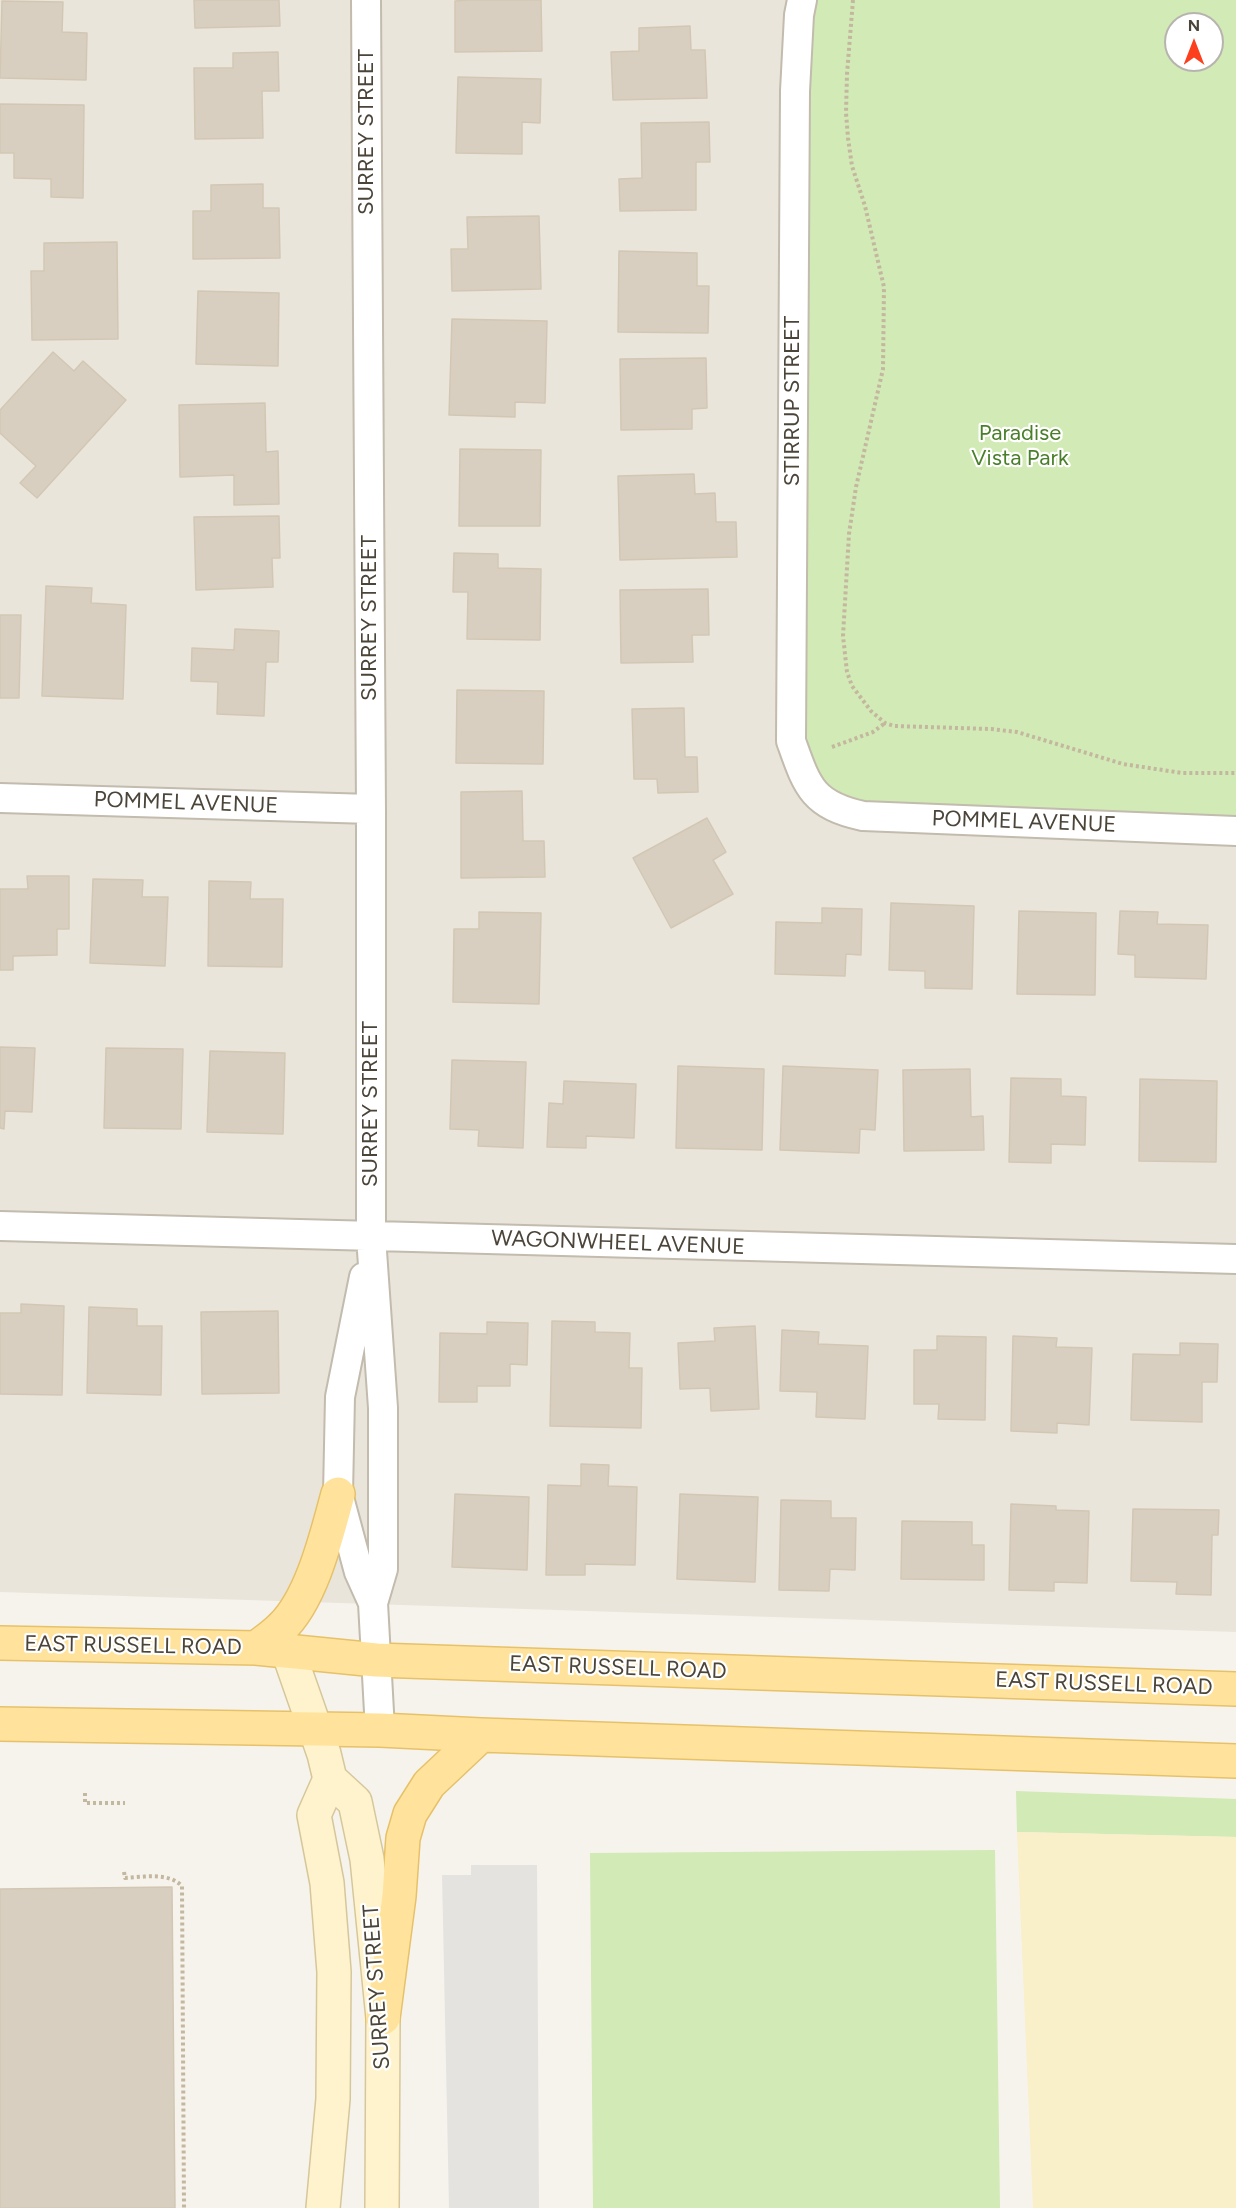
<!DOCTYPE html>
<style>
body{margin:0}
#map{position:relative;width:1236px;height:2208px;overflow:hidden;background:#f6f3ec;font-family:Figtree,sans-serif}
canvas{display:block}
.north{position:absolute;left:1164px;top:12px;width:60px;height:60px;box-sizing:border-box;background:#fff;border:2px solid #b7b4b0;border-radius:50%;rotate:0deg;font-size:16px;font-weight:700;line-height:24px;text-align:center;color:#4b4439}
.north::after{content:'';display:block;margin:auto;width:21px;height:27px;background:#fc3f1d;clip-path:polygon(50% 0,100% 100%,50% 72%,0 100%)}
</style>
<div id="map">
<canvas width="1236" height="2208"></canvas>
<div class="north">N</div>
</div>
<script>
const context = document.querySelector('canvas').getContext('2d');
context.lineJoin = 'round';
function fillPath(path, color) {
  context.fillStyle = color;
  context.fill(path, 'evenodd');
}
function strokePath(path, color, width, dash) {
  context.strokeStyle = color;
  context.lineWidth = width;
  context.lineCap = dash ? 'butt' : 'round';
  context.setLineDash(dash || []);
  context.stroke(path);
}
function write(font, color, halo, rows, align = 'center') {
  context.font = font + ' Figtree,sans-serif';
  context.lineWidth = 4.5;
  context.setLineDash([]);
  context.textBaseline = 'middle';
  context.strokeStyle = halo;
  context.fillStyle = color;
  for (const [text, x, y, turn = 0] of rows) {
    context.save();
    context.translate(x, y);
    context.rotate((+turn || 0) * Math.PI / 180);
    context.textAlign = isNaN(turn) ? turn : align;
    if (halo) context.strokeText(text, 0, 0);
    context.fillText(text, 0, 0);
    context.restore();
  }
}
const residential = new Path2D(`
 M0,0H1236V1632L0,1592ZM1176,24H1212V60H1176Z`);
const green = new Path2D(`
 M817,0H1236V831L849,816L805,777L802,117ZM1176,24H1212V60H1176Z
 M1016,1791L1236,1799V1837L1017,1832Z
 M995,1850L1000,2208H593L590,1853Z`);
const sand = new Path2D(`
 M1017,1832L1236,1837V2208H1033Z`);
const parking = new Path2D(`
 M471,1865H537L539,2208H449L442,1875H471Z`);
const building = new Path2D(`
 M194,0H279L280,26L195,28Z
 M468,0H541L542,51L455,52V1Z
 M2,1L63,2L62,32L87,33L86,80L0,78Z
 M690,26L691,50H705L707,98L613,100L611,52L639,51V28Z
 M278,52L279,91H262L263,138L195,139L194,68H233V53Z
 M458,77L541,79L540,123L522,122V154L456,153Z
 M0,104L84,105L83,198L51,197V179L14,178V153H0Z
 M709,122L710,162H696V210L620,211L619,179L642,178L641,123Z
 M263,184V208H279L280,258L193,259V211H211V185Z
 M539,216L541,289L452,291L451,249H468L467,217Z
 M117,242L118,339L32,340L31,271H44V243Z
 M619,251L697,253V286H709L708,333L618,332Z
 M198,291L279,293L278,366L196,364Z
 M452,319L547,321L545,403L515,402V417L449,415Z
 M53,352L74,371L83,361L126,400L37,498L20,483L36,466L0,433V410Z
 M706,358L707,408L692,409V429L621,430L620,359Z
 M265,403L266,452L278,451L279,504L234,505V475L180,477L179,405Z
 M460,449L541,450L540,526H459Z
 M694,474L695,494L715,493L716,522H736L737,557L620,560L618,476Z
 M279,516L280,558H272L273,587L196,590L194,517Z
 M454,553L498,554V568L541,569L540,640L467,639L468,592H453Z
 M46,586L92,588L91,603L126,605L123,699L42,696Z
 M708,589L709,635H692L693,662L621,663L620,590Z
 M0,615H21L19,698H0Z
 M235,629L279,631L278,662H266L264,716L217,714L218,682L191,681L192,648L234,650Z
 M457,690L544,691L543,764L456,763Z
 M684,708L685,757H697L698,792L658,793L657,779H634L632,709Z
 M522,791L523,841H544L545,877L461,878V792Z
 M707,818L726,852L713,860L733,894L671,928L633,858Z
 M27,876H69V929H57V955L13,956V970H0V889H28Z
 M93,879L143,880L142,897H168L165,966L90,963Z
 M209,881L251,882L250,899H283L282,967L208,966Z
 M891,903L974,906L972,989L925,988V971L889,970Z
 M822,908L862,909L861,955L846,954L845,976L775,974L776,922L822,923Z
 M1019,911L1096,913L1095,995L1017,994Z
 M1120,911L1158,912L1157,924L1208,925L1206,979L1135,977V955L1118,954Z
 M479,912L541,913L539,1004L453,1002L454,929H479Z
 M0,1047L35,1048L32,1112L5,1111L4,1129L0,1128Z
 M106,1048L183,1049L181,1129L104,1128Z
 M210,1051L285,1053L283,1134L207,1132Z
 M452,1060L526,1062L523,1148L478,1146L479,1130L450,1129Z
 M678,1066L764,1069L762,1150L676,1148Z
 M783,1066L878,1070L875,1130L860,1129L859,1153L780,1150Z
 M970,1069L971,1117L983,1116L984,1150L904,1151L903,1070Z
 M1011,1078L1061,1079V1096L1086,1097L1085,1145L1051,1144V1163L1009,1162Z
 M1140,1079L1217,1081L1216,1162L1139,1161Z
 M564,1081L636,1084L634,1138L586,1136V1148L547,1147L549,1103L563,1104Z
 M21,1304L64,1306L62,1395L0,1394V1313H21Z
 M89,1307L137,1309V1326H162L161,1395L87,1393Z
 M278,1311L279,1393L202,1394L201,1312Z
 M552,1321L595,1322V1332L630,1333L629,1368H642L641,1428L550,1426Z
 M487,1322L528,1323L527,1365L510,1364V1386H477V1402H439L440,1333L487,1334Z
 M755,1326L759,1409L711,1411L710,1388L680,1389L678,1343L715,1341L714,1328Z
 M782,1330L819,1332L818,1344L868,1346L865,1419L816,1417L817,1392L780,1391Z
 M937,1336L986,1337L985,1420L938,1419L939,1404H914V1350H937Z
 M1013,1336L1057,1338L1056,1347L1092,1348L1089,1425L1057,1423V1433L1011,1431Z
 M1180,1343L1218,1344L1217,1382H1202V1422L1131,1420L1133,1354L1180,1355Z
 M581,1464L609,1465L608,1486L637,1487L635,1565L585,1564V1575H546L548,1485L581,1486Z
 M455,1494L529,1497L527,1570L452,1567Z
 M680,1494L758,1497L755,1582L677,1579Z
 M781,1500L831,1501V1518H856L855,1570L830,1569L829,1591L779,1590Z
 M1011,1504L1056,1506V1510L1089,1511L1087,1583L1054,1582V1591L1009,1590Z
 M1133,1509L1219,1510L1218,1535H1212L1211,1595L1176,1594L1177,1582L1131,1581Z
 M902,1521L972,1522V1545H984V1580L901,1579Z
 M172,1887L175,2208H0V1889Z`);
const path = new Path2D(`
 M853,0L847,74L846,113L848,138L852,166L865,206L884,287L883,369L856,487L849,534L843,636L847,672L852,686L871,711L885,723L894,726L991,729L1017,732L1123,764L1182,773H1236
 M832,747L873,732L885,723
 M85,1793V1803H125
 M124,1872L125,1878C144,1877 168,1872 182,1886L184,2208`);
const street = new Path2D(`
 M366,0L371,809V1237L383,1408V1569L373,1603L380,1730
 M802,0L799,15L795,91L791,741C807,786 812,805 863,816L1236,831
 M0,798L371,809
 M0,1226L1236,1259
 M364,1277L340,1397L338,1494L359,1572L373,1603`);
const secondary = new Path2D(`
 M288,1651L324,1754L330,1779L355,1802L367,1859L383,2018L382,2208
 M323,2208L333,2099L334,1972L327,1883L314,1815L330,1779`);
const primary = new Path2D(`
 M0,1643L256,1648L376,1660L1236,1689
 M256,1648C264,1642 273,1636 281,1628C312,1599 327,1534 338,1494
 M0,1724L380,1730L481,1735L1236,1761
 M383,2018L399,1896L403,1838L410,1814L429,1784L481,1735`);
const streetNames = [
 ["SURREY STREET",367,132,-90],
 ["STIRRUP STREET",793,401,-90],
 ["SURREY STREET",370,618,-90],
 ["POMMEL AVENUE",186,803,2],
 ["POMMEL AVENUE",1024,822,2],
 ["SURREY STREET",371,1104,-90],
 ["WAGONWHEEL AVENUE",618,1243,2],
 ["EAST RUSSELL ROAD",133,1646,1],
 ["EAST RUSSELL ROAD",618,1668,2],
 ["EAST RUSSELL ROAD",1104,1684,2],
 ["SURREY STREET",377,1987,-94]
];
const parkNames = [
 ["Paradise",1020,434],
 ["Vista Park",1020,459]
];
fillPath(residential, '#eae5da');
fillPath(green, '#d2eab5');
fillPath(sand, '#f9efc9');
fillPath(parking, '#e5e3e0');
fillPath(building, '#d8cfc1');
strokePath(building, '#d3c7b4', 1.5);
strokePath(street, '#c2bbae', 32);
strokePath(secondary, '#d6c79b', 36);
strokePath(primary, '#e6c16a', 36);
strokePath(path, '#c4b79f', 4, [3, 3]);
strokePath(street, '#fff', 28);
strokePath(secondary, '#fff3cd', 33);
strokePath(primary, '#ffe39c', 33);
write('22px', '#4b4439', '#fff', streetNames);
write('22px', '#4a7f2a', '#fff', parkNames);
</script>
